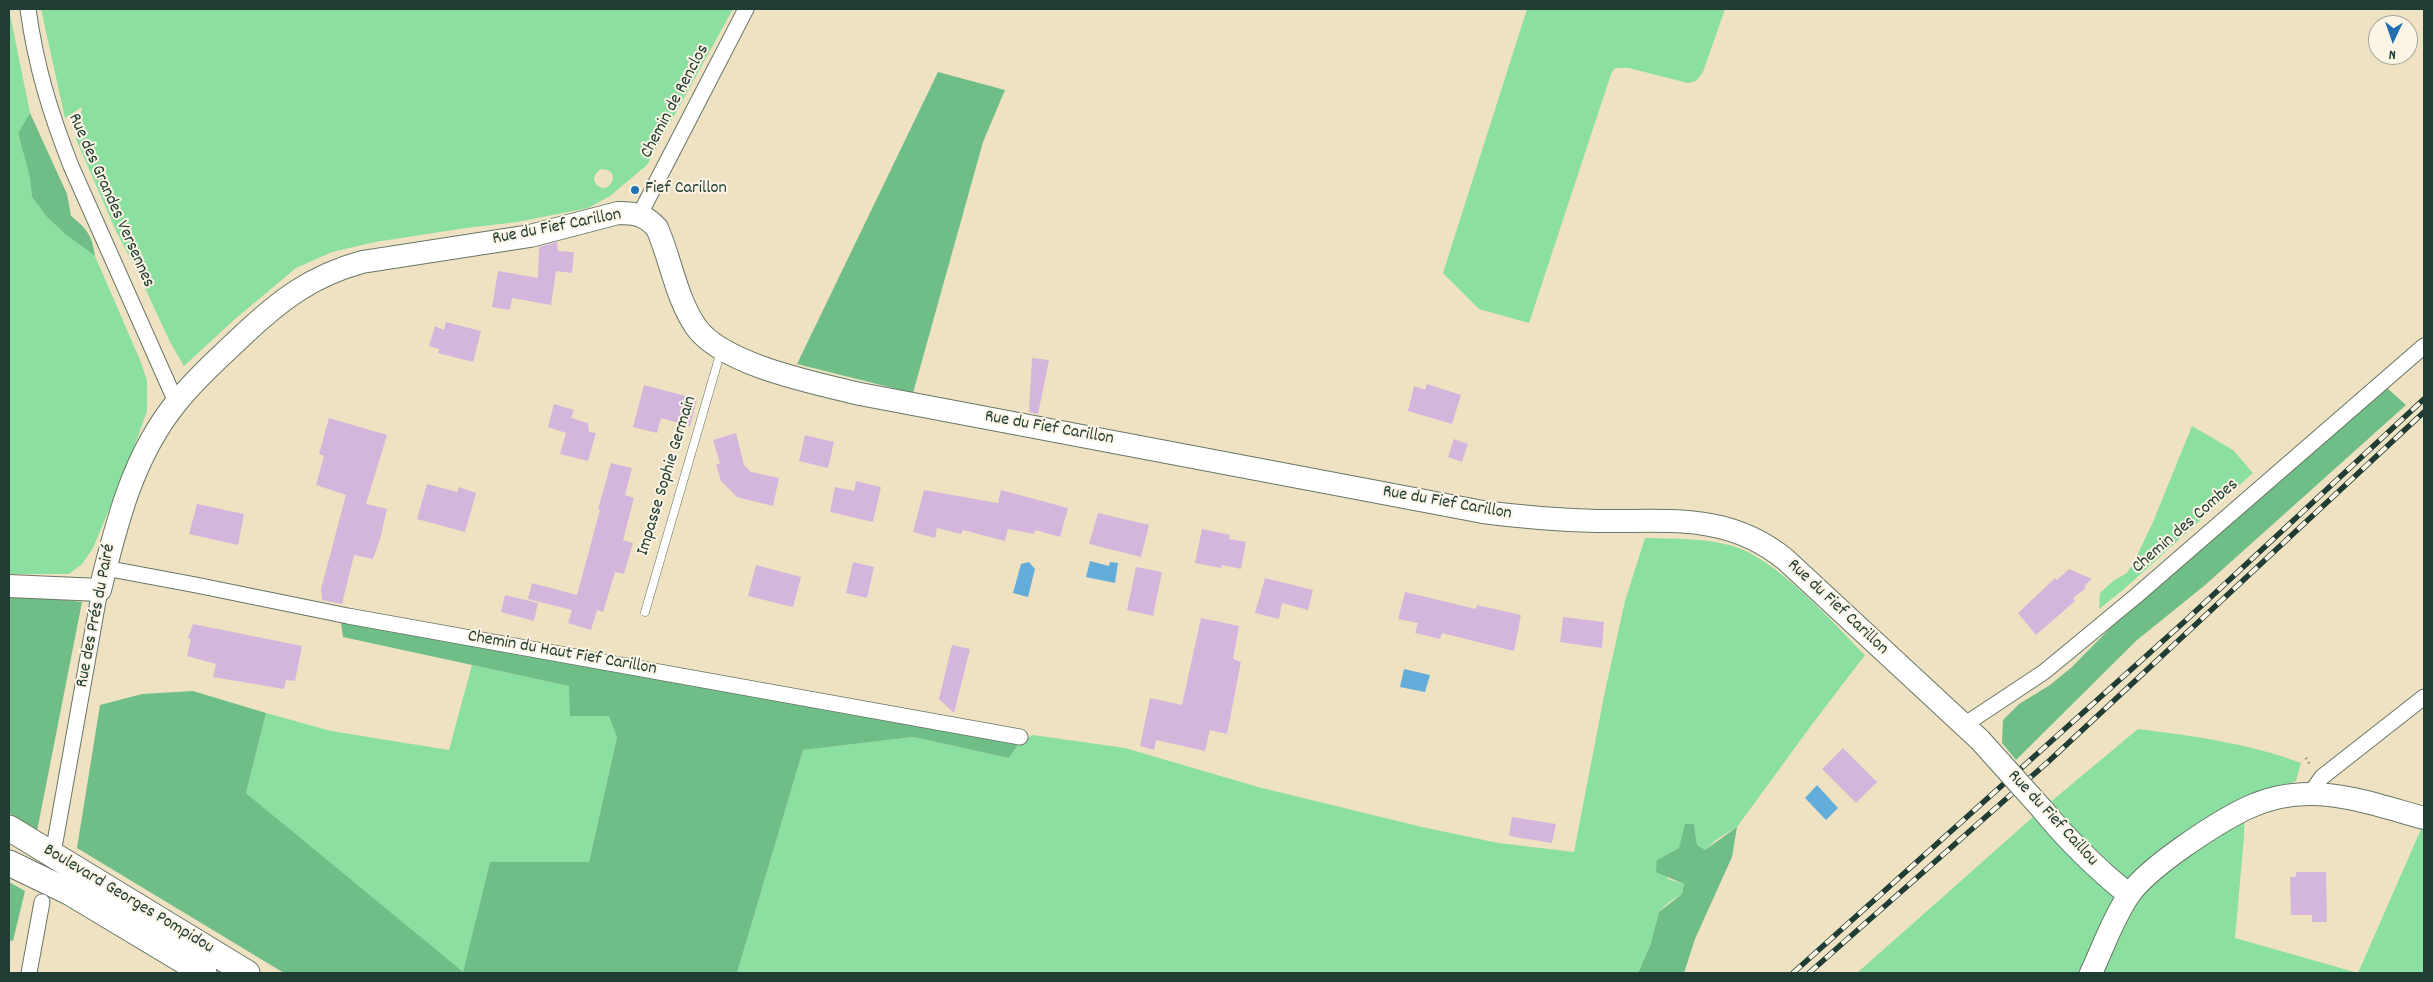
<!DOCTYPE html>
<meta charset="utf-8">
<style>
body{margin:0}
#map{position:relative;width:2433px;height:982px;overflow:hidden;background:#efe2c2;font-family:Dekko,sans-serif}
canvas{display:block}
.frame{position:absolute;inset:0;border:10px solid #1f3d34;pointer-events:none}
.north{position:absolute;left:2368px;top:15px;width:50px;height:50px;box-sizing:border-box;background:#fcf5e5;border:1px solid #a4ab9e;border-radius:50%;rotate:183deg;font-size:14px;font-weight:700;line-height:20px;text-align:center;color:#1f3d34}
.north::after{content:'';display:block;margin:auto;width:18px;height:22px;background:#1f6fb2;clip-path:polygon(50% 0,100% 100%,50% 72%,0 100%)}
</style>
<div id="map">
<canvas width="2433" height="982"></canvas>
<div class="frame"></div>
<div class="north">N</div>
</div>
<script>
const context = document.querySelector('canvas').getContext('2d');
context.lineJoin = 'round';
function fillPath(path, color) {
  context.fillStyle = color;
  context.fill(path, 'evenodd');
}
function strokePath(path, color, width, dash) {
  context.strokeStyle = color;
  context.lineWidth = width;
  context.lineCap = dash ? 'butt' : 'round';
  context.setLineDash(dash || []);
  context.stroke(path);
}
function write(font, color, halo, rows, align = 'center') {
  context.font = font + ' Dekko,sans-serif';
  context.lineWidth = 4;
  context.setLineDash([]);
  context.textBaseline = 'middle';
  context.strokeStyle = halo;
  context.fillStyle = color;
  for (const [text, x, y, turn = 0] of rows) {
    context.save();
    context.translate(x, y);
    context.rotate((+turn || 0) * Math.PI / 180);
    context.textAlign = isNaN(turn) ? turn : align;
    if (halo) context.strokeText(text, 0, 0);
    context.fillText(text, 0, 0);
    context.restore();
  }
}
const green = new Path2D(`
 M9,9L30,113L18,134L31,177L32,197L46,216L65,234L95,256L140,360L147,380V411L128,464L93,548L82,564L69,574H9Z
 M41,9H733L647,165L610,196L588,208L517,222L466,228L375,242L332,252L296,268L235,319L184,366L170,342L138,273L116,231L76,139L82,107L65,118ZM601,169C624,169 609,197 597,185C591,179 595,173 601,169Z
 M1527,9H1725L1703,72L1696,81L1688,83L1629,68H1615L1611,74L1529,323L1479,309L1443,273Z
 M2192,426L2233,450L2253,473L2124,589L2099,609L2100,593L2113,581L2127,573L2134,562L2153,522Z
 M1645,538C1674,539 1702,538 1729,545C1775,556 1832,622 1865,655L1813,723L1737,827L1717,839L1705,850L1697,846L1694,824L1679,848L1657,860L1668,879L1684,884L1682,894L1668,903L1659,912L1650,946L1638,973H737L803,750L913,737L1009,758L1020,742L1033,735L1125,748L1258,787L1422,827L1498,843L1574,852L1605,691L1625,601Z
 M472,665L569,686L610,716L617,737L589,862H490L463,973L246,793L266,713L331,731L449,750Z
 M2138,729C2193,736 2248,743 2301,763L2296,781L2245,801L2244,837L2235,938L2358,973L2422,827H2424V973H1857L2042,809Z`);
const forest = new Path2D(`
 M938,72L1005,90L983,142L913,393L797,364Z
 M30,113L67,194L71,216C87,229 92,235 95,256L65,234L46,216L32,197L30,177L18,133Z
 M2387,388L2406,405L2204,586L2137,640L2016,760L2002,743L2003,720L2019,704L2050,685L2072,667L2119,619Z
 M9,594L82,602L37,831L9,813Z
 M344,621L1020,742L1009,758L913,737L803,750L737,973H284L77,848L100,705L142,694L193,691L266,713L246,793L463,972L490,862H589L617,737L609,716H570L569,686L343,637L341,623Z
 M1685,824H1694L1697,845L1705,850L1737,827L1732,857L1695,939L1684,973H1638L1650,946L1659,912L1682,894L1684,884L1656,872L1657,860L1679,848Z
 M9,882L25,891L13,941L9,940Z`);
const water = new Path2D(`
 M1090,561L1109,566L1110,562L1118,563L1115,583L1086,577Z
 M1029,562L1035,569L1028,597L1013,593L1021,564Z
 M1404,669L1430,675L1425,692L1400,687Z
 M1817,785L1838,808L1826,820L1805,798Z`);
const building = new Path2D(`
 M557,242L558,251L574,252L572,273L556,271L551,305L512,298L510,310L492,307L498,271L538,278L539,247Z
 M446,322L481,331L473,362L438,353L439,349L429,346L435,326L444,330Z
 M1032,358L1049,360L1038,414L1029,412Z
 M1427,384L1461,395L1452,424L1408,411L1414,386L1425,390Z
 M644,385L697,399L690,426L661,418L657,433L633,427Z
 M554,404L574,410L571,418L588,423L589,432L596,433L588,461L560,454L566,433L548,427Z
 M329,418L387,435L366,504L387,509L380,539L373,559L354,555L342,604L322,600L321,589L346,495L316,485L324,456L319,454Z
 M736,433L744,465L751,472L779,478L773,506L737,497L721,481L716,465L720,463L713,440Z
 M805,435L834,442L828,468L799,461Z
 M1454,439L1468,444L1462,462L1448,457Z
 M611,463L632,468L625,495L634,498L623,540L633,543L624,574L615,572L603,612L597,610L591,630L568,623L572,610L528,599L532,583L577,595L600,510L598,509Z
 M856,481L881,487L873,522L830,512L835,487L854,491Z
 M427,484L457,492L459,487L476,493L465,532L417,519Z
 M924,490L998,503L1001,490L1068,508L1060,537L1035,530L1034,534L1008,529L1005,541L963,530L961,534L937,528L935,538L913,532Z
 M197,504L244,514L238,545L189,534Z
 M1098,513L1149,525L1141,557L1089,544Z
 M1202,529L1230,535L1229,539L1246,542L1241,569L1222,565L1221,568L1195,563Z
 M853,562L874,567L867,598L846,593Z
 M756,565L801,577L793,607L748,596Z
 M1136,567L1162,572L1153,616L1127,610Z
 M2069,569L2092,579L2084,586L2086,588L2073,598L2075,601L2036,635L2018,613L2055,578L2057,580Z
 M1265,578L1313,590L1308,610L1282,603L1279,619L1255,613Z
 M1405,592L1476,609L1477,605L1521,615L1514,651L1442,633L1440,639L1415,633L1418,623L1398,619Z
 M505,595L538,603L534,621L501,612Z
 M1563,617L1604,622L1602,648L1560,642Z
 M1201,618L1239,626L1233,659L1241,662L1227,734L1210,730L1205,751L1156,740L1154,750L1140,746L1150,698L1182,705Z
 M193,624L302,646L295,681L286,680L284,689L213,677L216,664L187,656L191,639L188,638Z
 M952,645L970,649L954,713L939,699Z
 M1843,748L1877,782L1856,803L1822,769Z
 M1512,817L1556,824L1552,843L1509,836Z
 M2296,872H2326L2327,922H2312V915H2291L2290,877H2296Z`);
const path = new Path2D(`
 M2306,758L2311,766`);
const lane = new Path2D(`
 M645,612L721,351`);
const street = new Path2D(`
 M28,9C36,67 50,112 71,166L176,402
 M640,214L746,9
 M105,568L196,585L348,616L1020,737
 M1964,725L2044,672L2136,596L2424,346
 M2310,794L2322,777L2424,697
 M55,842L100,590
 M29,973L42,902`);
const secondary = new Path2D(`
 M9,586L100,590C116,525 133,455 177,402C196,378 219,358 241,337C279,301 311,276 362,262L530,236L618,213C636,213 645,215 657,228C671,260 676,298 696,327C723,365 815,383 860,394L1483,512C1521,517 1559,520 1597,521C1667,522 1728,512 1786,560L1980,740
 M2042,809C2068,841 2097,869 2129,895
 M2091,973C2103,948 2113,918 2129,895C2148,867 2216,823 2247,808C2266,799 2289,794 2310,794C2348,794 2387,808 2424,818`);
const primary = new Path2D(`
 M9,828L247,973
 M9,863L69,892L204,973`);
const rail = new Path2D(`
 M1793,973L2184,622L2424,399
 M1809,973L2049,761L2424,412`);
const secondaryBridge = new Path2D(`
 M1980,740L2042,809`);
const markers = [
 [635,190,5,"#1f6fb2"]
];
const streetNames = [
 ["Chemin de Renclos",676,102,-62],
 ["Rue des Grandes Versennes",110,201,66],
 ["Rue du Fief Carillon",557,228,-11],
 ["Rue du Fief Carillon",1049,429,10],
 ["Impasse Sophie Germain",668,476,-73],
 ["Rue du Fief Carillon",1447,504,10],
 ["Chemin des Combes",2186,527,-41],
 ["Rue du Fief Carillon",1837,608,43],
 ["Rue des Prés du Pairé",97,616,-79],
 ["Chemin du Haut Fief Carillon",562,654,10],
 ["Rue du Fief Caillou",2052,819,47],
 ["Boulevard Georges Pompidou",128,900,31]
];
const poiNames = [
 ["Fief Carillon",645,190]
];
fillPath(green, '#8adfa1');
fillPath(forest, '#6fbe87');
fillPath(water, '#63addb');
fillPath(building, '#d4b6dd');
strokePath(lane, '#687766', 9);
strokePath(street, '#687766', 17);
strokePath(secondary, '#687766', 24);
strokePath(primary, '#687766', 27);
strokePath(path, '#687766', 3, [1, 4]);
strokePath(lane, '#fff', 8);
strokePath(street, '#fff', 15);
strokePath(secondary, '#fff', 22);
strokePath(primary, '#fff', 25);
strokePath(rail, '#1f3d34', 5.5);
strokePath(rail, '#fcf5e5', 4, [11]);
strokePath(secondaryBridge, '#687766', 24, []);
strokePath(secondaryBridge, '#fff', 22);
for (const [x, y, r, color] of markers) {
  const dot = new Path2D();
  dot.arc(x, y, r, 0, 2 * Math.PI);
  context.fillStyle = color;
  context.fill(dot);
  strokePath(dot, '#fcf5e5', 2);
}
write('18px', '#1f3d34', '#fcf5e5', streetNames);
write('18px', '#1f3d34', '#fcf5e5', poiNames, 'left');
</script>
